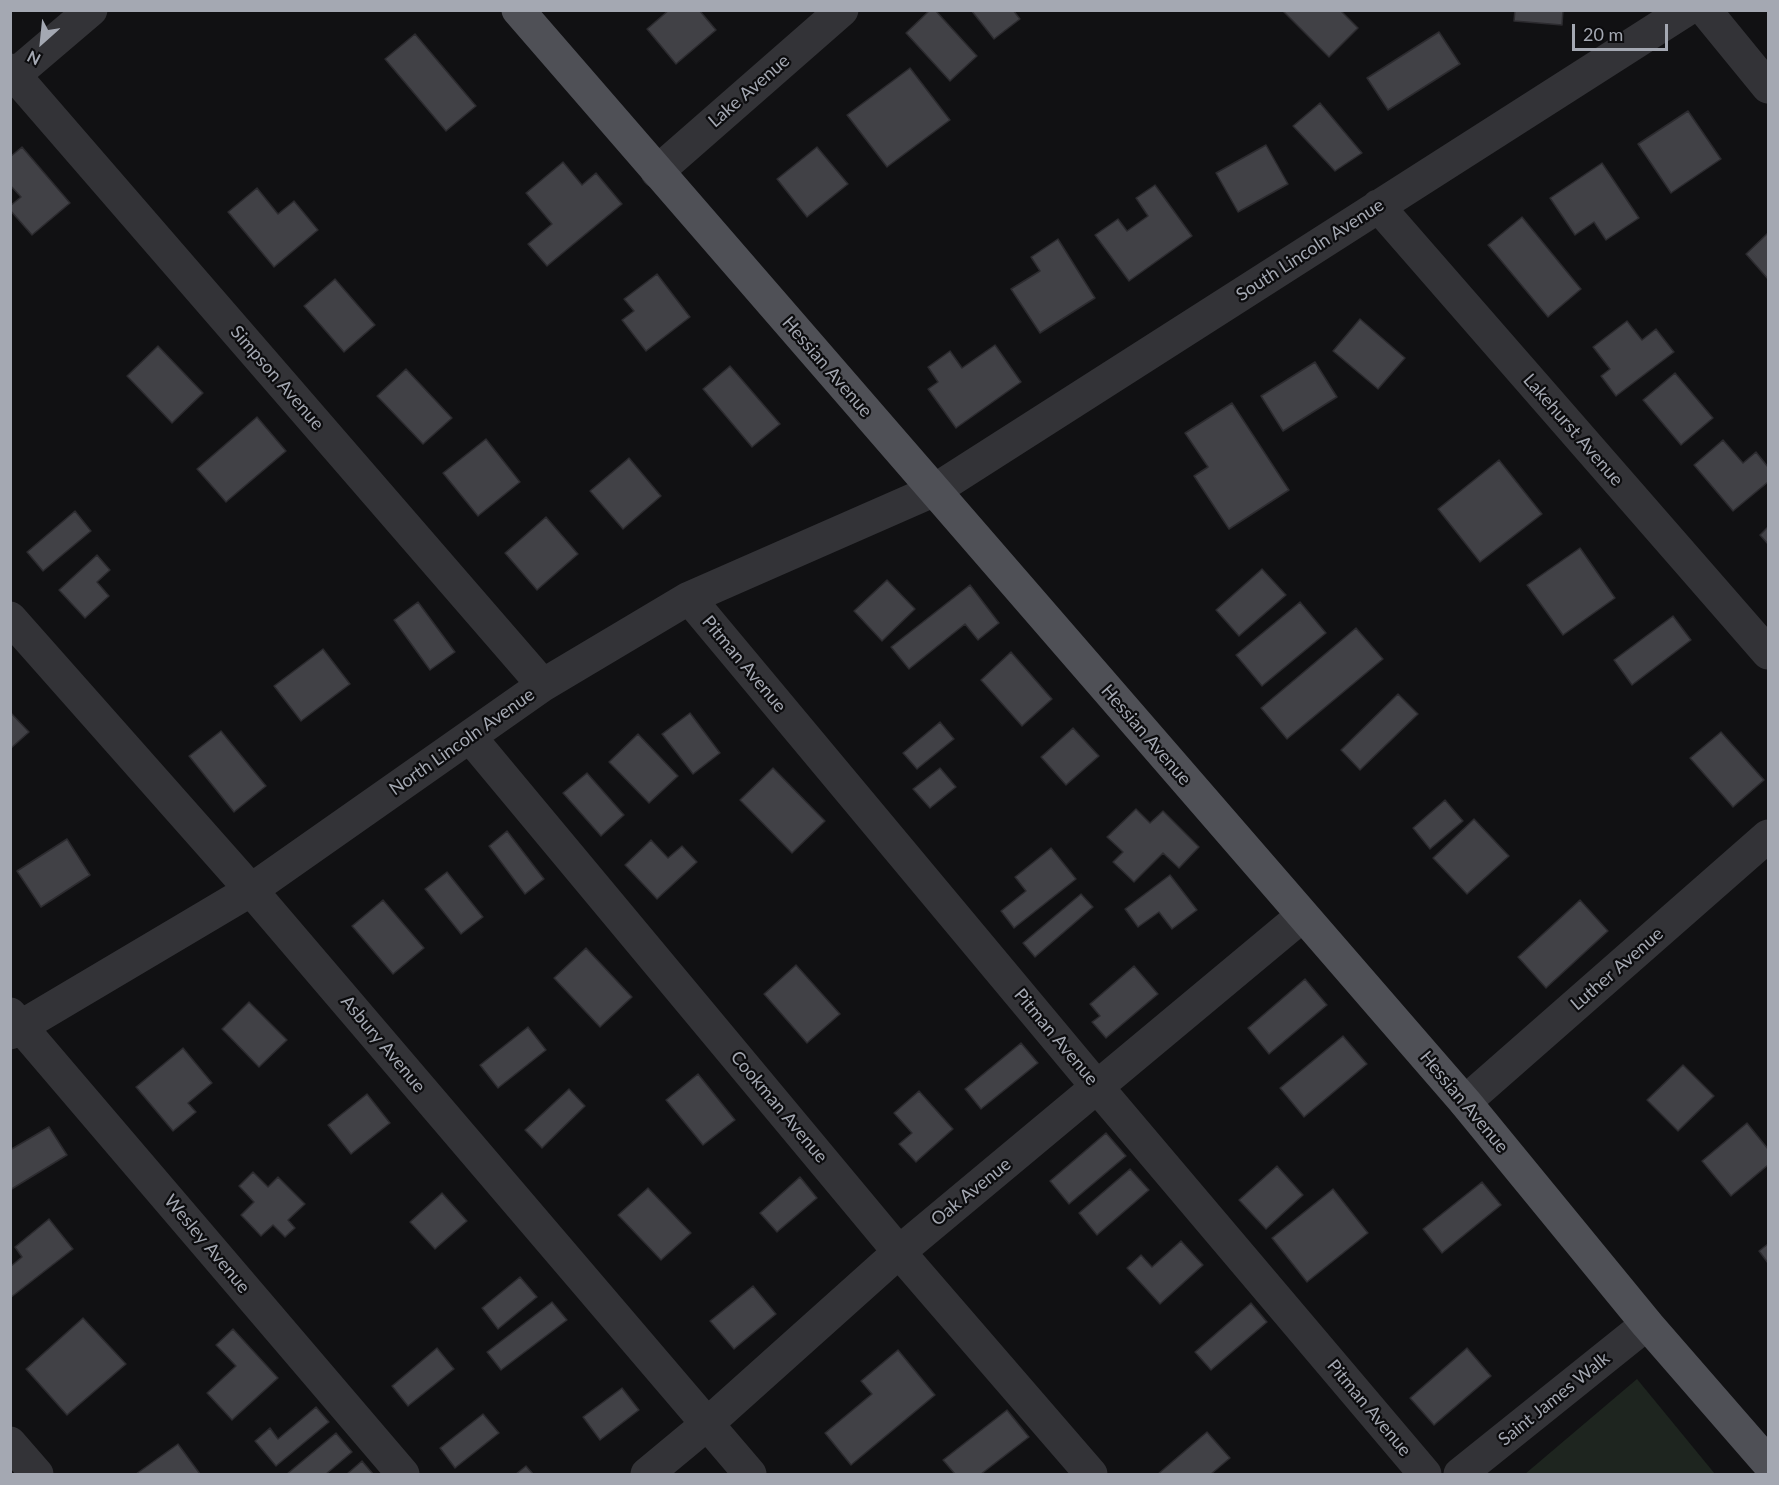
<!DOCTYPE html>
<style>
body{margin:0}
#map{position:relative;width:1779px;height:1485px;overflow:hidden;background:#111113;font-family:Lato,sans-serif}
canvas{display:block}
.frame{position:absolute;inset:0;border:12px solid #a4a8b2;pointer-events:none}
.north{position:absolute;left:12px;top:12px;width:60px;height:60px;-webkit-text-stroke:4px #0c0c0e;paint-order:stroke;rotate:207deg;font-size:16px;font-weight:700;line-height:24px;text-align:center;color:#a4a8b2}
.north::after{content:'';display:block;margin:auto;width:21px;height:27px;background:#a4a8b2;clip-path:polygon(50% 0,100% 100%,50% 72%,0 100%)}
.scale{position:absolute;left:1572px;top:24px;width:96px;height:27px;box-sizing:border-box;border:3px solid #a4a8b2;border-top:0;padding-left:8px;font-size:18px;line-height:21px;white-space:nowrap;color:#a4a8b2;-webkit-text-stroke:4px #0c0c0e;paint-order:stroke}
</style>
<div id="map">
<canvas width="1779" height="1485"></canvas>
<div class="frame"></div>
<div class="north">N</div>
<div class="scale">20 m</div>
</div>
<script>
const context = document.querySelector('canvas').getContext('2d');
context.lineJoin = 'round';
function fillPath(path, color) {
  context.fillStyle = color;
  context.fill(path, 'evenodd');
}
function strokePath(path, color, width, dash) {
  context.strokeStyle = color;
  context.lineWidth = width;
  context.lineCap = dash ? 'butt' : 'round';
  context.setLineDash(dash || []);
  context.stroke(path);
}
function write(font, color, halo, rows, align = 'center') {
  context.font = font + ' Lato,sans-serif';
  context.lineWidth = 4.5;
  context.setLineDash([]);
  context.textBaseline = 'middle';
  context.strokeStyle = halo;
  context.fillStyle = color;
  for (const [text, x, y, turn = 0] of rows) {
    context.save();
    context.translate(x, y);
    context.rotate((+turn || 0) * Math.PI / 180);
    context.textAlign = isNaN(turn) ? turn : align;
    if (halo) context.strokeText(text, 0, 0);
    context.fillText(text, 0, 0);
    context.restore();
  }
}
const green = new Path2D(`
 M1637,1379L1715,1474H1525Z`);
const building = new Path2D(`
 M669,10H699L716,30L676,64L647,29Z
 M930,10H935L977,56L950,81L906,33Z
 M971,10H1013L1020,19L994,39Z
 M1282,10H1340L1358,28L1329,57Z
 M1515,10H1563L1562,25L1514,21Z
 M1439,32L1460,64L1388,110L1367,78Z
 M415,34L476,106L446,131L385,59Z
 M910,68L950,120L887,167L847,115Z
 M1320,103L1362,153L1335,171L1293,126Z
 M1688,111L1721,159L1671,193L1638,144Z
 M1266,145L1288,184L1238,212L1216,173Z
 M22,147L70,203L32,235L10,210V206L21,197L10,185V157Z
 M817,147L848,184L807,217L777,179Z
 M563,162L582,185L596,173L622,204L547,266L528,244L552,224L526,193Z
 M1602,163L1639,218L1606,240L1594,222L1575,235L1550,198Z
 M1155,185L1192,236L1129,281L1095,235L1118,219L1127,231L1148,216L1136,198Z
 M257,188L278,214L294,201L318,230L274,267L228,212Z
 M1522,217L1581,289L1548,317L1488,245Z
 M1768,233V279L1746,254Z
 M1058,239L1095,298L1040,333L1011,289L1040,271L1031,257Z
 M657,274L690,317L646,351L622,320L634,311L624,299Z
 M335,279L375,325L344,352L304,306Z
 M1360,319L1405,358L1378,389L1333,351Z
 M1627,321L1642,340L1656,329L1674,352L1616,396L1601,376L1610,369L1593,347Z
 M995,345L1021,382L956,428L928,389L938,382L928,367L950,351L962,368Z
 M158,346L203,393L172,423L127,376Z
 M1315,362L1337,397L1283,431L1261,396Z
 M730,366L780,424L752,447L703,389Z
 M406,369L452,418L423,444L377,396Z
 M1675,373L1713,418L1681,445L1643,400Z
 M1232,403L1289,490L1229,529L1194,476L1208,467L1185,433Z
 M257,417L286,451L226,502L197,469Z
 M486,439L520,482L478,516L443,473Z
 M1723,440L1743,463L1756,452L1768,467V482L1733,511L1694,465Z
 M629,458L661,496L623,529L590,491Z
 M1499,460L1542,514L1480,562L1438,509Z
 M75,511L91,531L43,571L27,552Z
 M546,517L578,554L537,590L505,553Z
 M1768,527V544L1760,535Z
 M1580,548L1615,598L1563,635L1527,585Z
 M97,555L110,570L97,582L109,596L85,618L59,590Z
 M1262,569L1286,595L1239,636L1216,610Z
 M887,580L915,609L882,641L854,611Z
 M970,585L999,623L978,640L965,624L909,669L891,647Z
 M418,602L455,652L430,670L394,620Z
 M1300,602L1326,633L1262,686L1236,655Z
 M1673,616L1691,640L1632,685L1614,660Z
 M1356,628L1383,659L1287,739L1261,708Z
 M323,649L350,684L301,721L274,686Z
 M1011,652L1052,699L1022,726L981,680Z
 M1398,694L1418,714L1360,770L1341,750Z
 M10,712L29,732L10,749Z
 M690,713L720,753L693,774L662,734Z
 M940,722L954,739L917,769L903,753Z
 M1073,728L1099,756L1066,785L1041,757Z
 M221,731L266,786L234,812L189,756Z
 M1721,732L1764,780L1733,807L1690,758Z
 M638,734L678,776L649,803L609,762Z
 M773,768L825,821L792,853L740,800Z
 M940,768L956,787L930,808L913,789Z
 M587,773L624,815L601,836L563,793Z
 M1445,800L1463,821L1430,849L1413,828Z
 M1136,809L1150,823L1163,811L1199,847L1179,868L1163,853L1134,882L1113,862L1123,852L1107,837Z
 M1474,819L1509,856L1467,894L1433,858Z
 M507,831L544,879L525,894L489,846Z
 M67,839L90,875L41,907L17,871Z
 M651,840L668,858L682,846L697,862L657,899L625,865Z
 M1051,848L1076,879L1014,928L1001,911L1026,891L1015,877Z
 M447,872L483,917L461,934L425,889Z
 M1170,875L1197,910L1172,929L1159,912L1138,927L1125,909Z
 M1081,894L1093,907L1035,957L1023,943Z
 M383,900L424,948L393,974L352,926Z
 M1580,900L1608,931L1546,988L1518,957Z
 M586,948L632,997L600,1027L554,978Z
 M796,965L840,1014L807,1043L764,994Z
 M1134,966L1158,994L1106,1038L1092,1022L1100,1016L1090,1004Z
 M1305,979L1327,1005L1269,1054L1248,1028Z
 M249,1002L287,1040L259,1067L222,1029Z
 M528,1027L546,1050L498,1088L480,1065Z
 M1343,1036L1367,1064L1304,1117L1280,1088Z
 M1021,1043L1038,1063L981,1109L965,1089Z
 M183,1048L212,1083L188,1103L196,1112L173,1131L136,1087Z
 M1683,1065L1714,1096L1678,1131L1647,1100Z
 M698,1074L735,1120L703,1145L666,1100Z
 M569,1089L585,1106L542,1148L525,1130Z
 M919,1091L953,1129L916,1162L899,1144L912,1133L894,1113Z
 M367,1094L390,1123L351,1154L328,1125Z
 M1747,1123L1768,1149V1165L1731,1196L1702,1161Z
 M49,1127L67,1155L10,1190V1150Z
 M1106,1133L1126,1156L1069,1204L1050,1181Z
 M1277,1166L1303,1195L1266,1229L1239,1200Z
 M1130,1169L1149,1190L1097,1235L1079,1213Z
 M253,1172L268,1187L278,1177L305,1204L288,1220L295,1228L285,1237L273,1225L261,1236L241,1215L254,1202L239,1186Z
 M800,1177L817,1198L777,1232L760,1213Z
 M1482,1182L1501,1205L1442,1253L1423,1229Z
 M648,1188L691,1233L661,1260L618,1215Z
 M1333,1189L1368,1233L1307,1282L1272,1238Z
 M442,1193L467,1221L435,1249L410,1222Z
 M49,1219L73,1249L10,1298V1267L22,1257L15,1247Z
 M1181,1241L1203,1265L1160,1304L1127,1268L1141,1255L1152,1267Z
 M1768,1244V1263L1759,1251Z
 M520,1277L537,1297L498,1329L482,1308Z
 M753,1286L776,1314L734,1349L710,1321Z
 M552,1302L567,1320L501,1370L487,1352Z
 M1251,1303L1267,1322L1211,1370L1195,1352Z
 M83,1318L126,1364L67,1415L26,1369Z
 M233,1329L278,1378L232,1420L207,1393L236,1366L216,1345Z
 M437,1348L454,1369L408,1406L392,1386Z
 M1467,1348L1491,1376L1434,1425L1410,1398Z
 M898,1350L935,1395L851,1465L825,1433L872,1394L861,1381Z
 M622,1388L639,1410L600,1440L583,1417Z
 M316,1407L329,1422L276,1466L255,1441L270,1428L278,1439Z
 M1007,1410L1029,1437L981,1474H955L943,1460Z
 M483,1414L499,1433L455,1468L440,1448Z
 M1207,1432L1230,1458L1211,1474H1158Z
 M336,1433L352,1452L326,1474H287Z
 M178,1444L200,1474H136Z
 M362,1461L373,1474H347Z
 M526,1466L533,1474H516Z`);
const minor = new Path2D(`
 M1705,10L1768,87
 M10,70L543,685
 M10,79L91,10
 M657,172L842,10
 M1378,206L1768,653
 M689,598L1098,1088L1425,1474
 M10,618L251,890L750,1474
 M470,737L899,1252L1091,1474
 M10,1014L403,1474
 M10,1033L251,890L543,685L689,598L935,490L1686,10
 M1465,1102L1768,836
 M10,1443L37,1474
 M647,1474L706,1425L899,1252L1302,916
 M1460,1474L1647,1324`);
const major = new Path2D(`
 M518,10L1465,1102L1647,1324L1768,1463`);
const streetNames = [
 ["Lake Avenue",749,91,-41],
 ["South Lincoln Avenue",1310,250,-33],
 ["Hessian Avenue",827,367,49],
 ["Simpson Avenue",277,378,49],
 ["Lakehurst Avenue",1573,430,49],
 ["Pitman Avenue",744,664,50],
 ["Hessian Avenue",1146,735,49],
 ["North Lincoln Avenue",462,742,-35],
 ["Luther Avenue",1617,969,-41],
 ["Pitman Avenue",1056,1037,50],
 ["Asbury Avenue",383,1044,50],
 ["Hessian Avenue",1464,1102,50],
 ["Cookman Avenue",779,1107,50],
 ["Oak Avenue",971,1192,-39],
 ["Wesley Avenue",207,1244,50],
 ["Saint James Walk",1554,1399,-39],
 ["Pitman Avenue",1369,1408,50]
];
fillPath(green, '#1e251f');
fillPath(building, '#414146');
strokePath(building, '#2c2b2f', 1.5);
strokePath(minor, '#333337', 33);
strokePath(major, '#4f5056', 33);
write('18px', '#a4a8b2', '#0c0c0e', streetNames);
</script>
